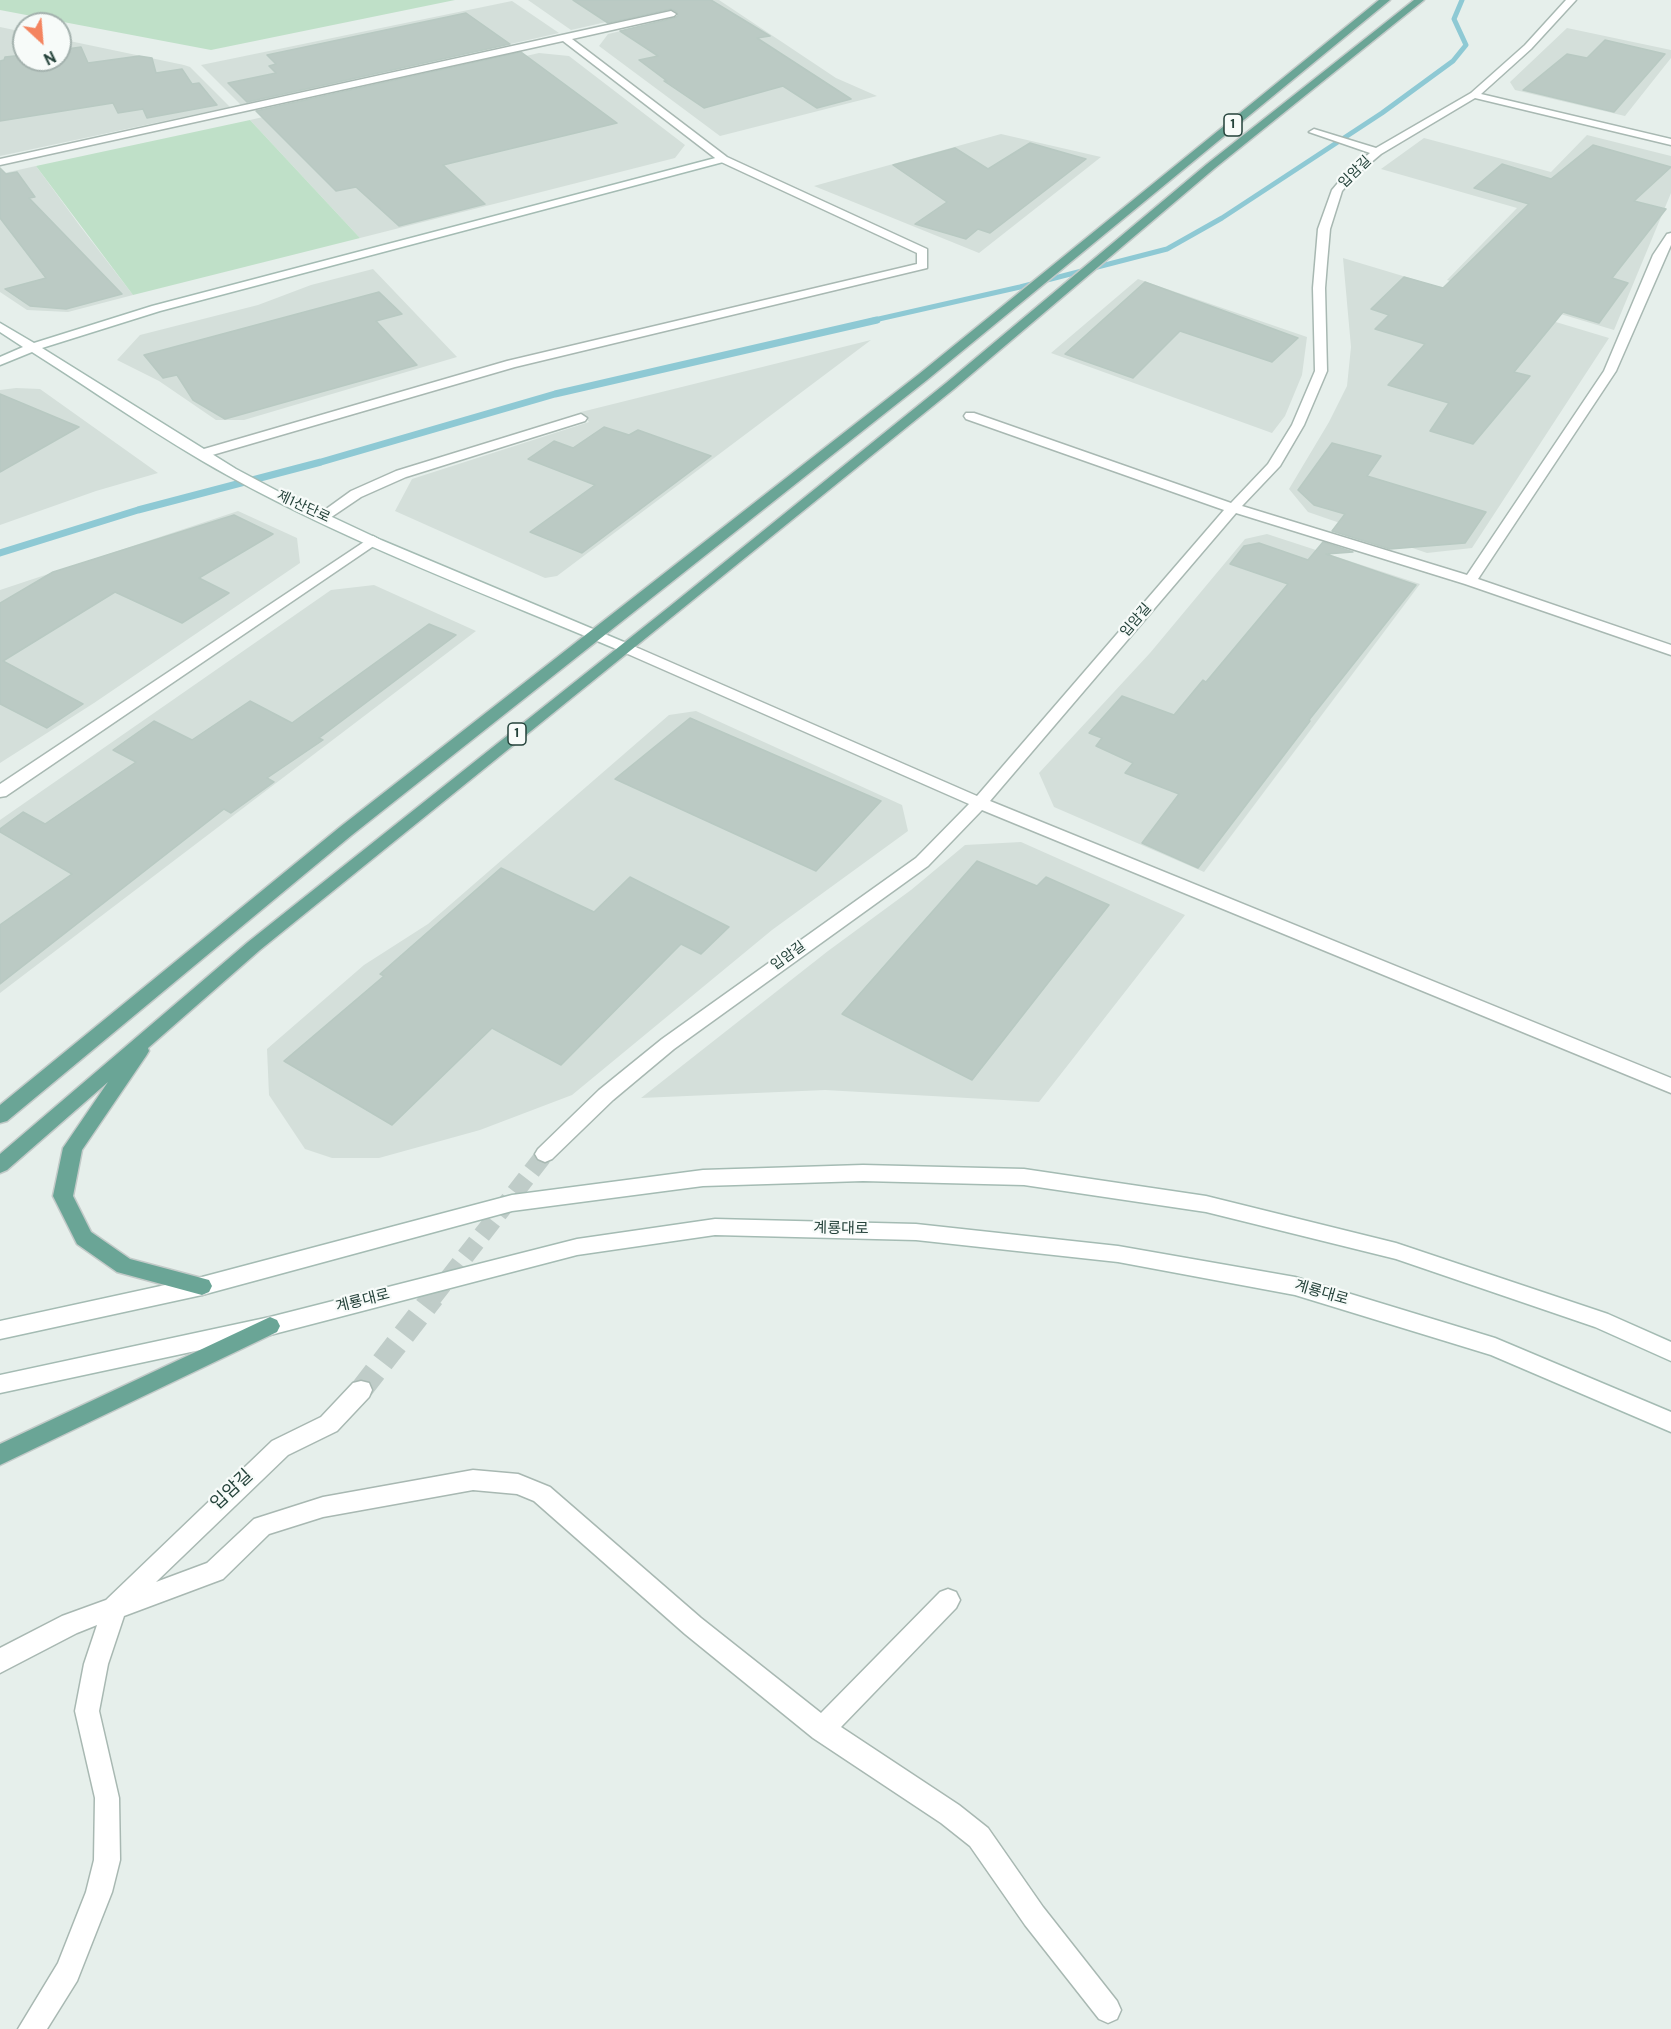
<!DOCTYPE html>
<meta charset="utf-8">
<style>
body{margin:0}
#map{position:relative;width:1671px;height:2029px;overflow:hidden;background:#e6efeb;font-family:Overpass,sans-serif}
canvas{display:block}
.north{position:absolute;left:12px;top:12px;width:60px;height:60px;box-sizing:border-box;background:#f7fbf9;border:2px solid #a3b1ad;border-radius:50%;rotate:154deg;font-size:16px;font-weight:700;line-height:24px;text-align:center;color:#24423a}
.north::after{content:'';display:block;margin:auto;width:21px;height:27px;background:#f4845f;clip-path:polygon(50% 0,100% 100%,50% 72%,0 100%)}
</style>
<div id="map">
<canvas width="1671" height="2029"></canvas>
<div class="north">N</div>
</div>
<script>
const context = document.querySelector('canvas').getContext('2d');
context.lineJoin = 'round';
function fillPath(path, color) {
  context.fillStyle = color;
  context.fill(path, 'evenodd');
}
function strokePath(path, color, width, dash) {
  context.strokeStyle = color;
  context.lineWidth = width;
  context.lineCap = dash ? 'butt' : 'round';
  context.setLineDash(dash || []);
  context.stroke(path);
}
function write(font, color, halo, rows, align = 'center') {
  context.font = font + ' Overpass,"Noto Sans KR",sans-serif';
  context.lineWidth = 4.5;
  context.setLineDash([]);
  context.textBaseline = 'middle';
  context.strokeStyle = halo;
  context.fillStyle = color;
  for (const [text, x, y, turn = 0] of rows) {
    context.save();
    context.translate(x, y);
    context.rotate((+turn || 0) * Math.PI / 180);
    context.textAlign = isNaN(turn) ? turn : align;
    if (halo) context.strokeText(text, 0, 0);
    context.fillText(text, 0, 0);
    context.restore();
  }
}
const built = new Path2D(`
 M528,0H719L836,78L877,96L720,136L599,46L608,34L681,17L668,8L571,30Z
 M512,1L559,33L241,105L201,65Z
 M0,27L24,32V60H60V39L184,65L190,67L230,107L0,156Z
 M1567,28L1671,50V58L1625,116L1515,90L1510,82Z
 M539,53L569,56L685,145L675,158L360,238L250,120Z
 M1001,134L1101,157L979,253L814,186Z
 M1587,135L1671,156V193L1614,330L1447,280L1517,208L1381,169L1424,138L1551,172Z
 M36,166L80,226L133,295L68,312L27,310L0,292V174Z
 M1343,258L1609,338L1472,548L1427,553L1308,512L1289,489L1329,422L1347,386L1351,347Z
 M373,269L457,357L244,420H216L159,381L117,360L140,335L258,305L311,285Z
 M1138,279L1307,337L1302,375L1285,416L1272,433L1051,353Z
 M871,340L557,576L545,578L395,511L412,479L589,422L581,412Z
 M16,388L40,389L158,473L96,491L0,525V390Z
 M238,511L297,538L300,563L94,703L0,763V590Z
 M1267,534L1420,584L1204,872L1054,807L1039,773L1150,653L1245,539Z
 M374,585L476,631L0,993V820L331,590Z
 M696,711L902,805L908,831L772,930L572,1095L480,1130L379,1158H332L305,1149L269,1095L267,1049L364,965L428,924L669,715Z
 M1021,842L1185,915L1039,1102L825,1090L641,1098L828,951L911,890L965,845Z`);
const green = new Path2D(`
 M0,0H455L211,50L0,10Z
 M250,120L360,238L133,295L36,166Z`);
const streamFar1 = new Path2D(`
 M870,321L1020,287L1167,249L1222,218L1382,113L1453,61L1466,45L1454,19L1462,0`);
const stream = new Path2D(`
 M0,553L138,510L321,462L555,394L877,320`);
const building = new Path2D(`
 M573,0H711L770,36L757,38L851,99L817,108L783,86L704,108L664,81H667L639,60L658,56L620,31L674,18L678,16L677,12L671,9L608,23Z
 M466,13L510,44L247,102L228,83L276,73L269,66L276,64L267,55Z
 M1605,40L1665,54L1614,112L1523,90L1567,54L1587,58Z
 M81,47L88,63L139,56L152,58L156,73L182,69L192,84L199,83L217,105L147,118L143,109L118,113L113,103L0,121V61L4,60L5,57L24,55V60H60V50Z
 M521,52L617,123L443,165L485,204L399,226L356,187L336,191L256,111Z
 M1030,143L1086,159L990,233L978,229L966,239L915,224L947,202L893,165L955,148L988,169Z
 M1593,145L1671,167L1634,201L1666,209L1612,278L1628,283L1599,323L1563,312L1514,372L1530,376L1473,444L1430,431L1449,403L1388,385L1425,344L1375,329L1389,315L1371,309L1404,277L1443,288L1529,204L1474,188L1502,164L1551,179Z
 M0,168L6,174L17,172L35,197L29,198L122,294L66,309L30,306L5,289L46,278L0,218Z
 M1145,282L1298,338L1272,362L1180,331L1133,378L1065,354Z
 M379,292L402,314L376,321L417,365L225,419L193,400L177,375L163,378L144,355Z
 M0,394L79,427L0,472Z
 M604,427L629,435L638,430L711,456L582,553L530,532L595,485L528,459L554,441L573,448Z
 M1332,443L1381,456L1367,476L1486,512L1465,543L1390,549L1332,531L1345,514L1314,505L1298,490Z
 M234,515L273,534L199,578L229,593L182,623L115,592L3,661L83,704L47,728L0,704V603L53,572Z
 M1323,542L1353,552L1326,554L1416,585L1309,720L1310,721L1198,868L1142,843L1179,794L1125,773L1133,763L1096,746L1102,738L1089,733L1122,696L1174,715L1203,680L1206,682L1288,584L1230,564L1244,546L1259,543L1308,560Z
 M429,624L456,635L319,738L323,740L267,778L274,782L231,813L224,809L0,984V925L72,874L0,832V829L23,812L45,824L136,762L113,750L154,721L192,740L250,701L292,723Z
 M690,718L777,756L881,801L816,871L615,779Z
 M977,861L1037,886L1046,877L1109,905L972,1080L842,1014Z
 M501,868L594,912L630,877L729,927L701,954L681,944L561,1065L492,1028L392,1125L284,1061L384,976L380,974Z`);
const streetTunnelFar1 = new Path2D(`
 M432,1299L545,1154`);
const streetTunnel = new Path2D(`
 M361,1390L433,1297`);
const street = new Path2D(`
 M1566,0H1576L1531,49L1481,94L1671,139V145L1475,98L1381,154L1355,176L1342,191L1330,229L1327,263L1325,288L1327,371L1304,425L1280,466L1242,506L1467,575L1604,371L1653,255L1667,234L1671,233V245L1616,371L1478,579L1671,645V655L1465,584L1236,513L990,801L1671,1078V1093L982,810L928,866L674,1049L613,1100L552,1159L545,1162L538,1159L535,1154L538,1149L599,1090L662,1039L916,858L969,804L621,651L619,648L621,645H631L977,796L1224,510L966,419L964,416L966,413H974L1231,503L1268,464L1292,425L1315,371L1313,288L1318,229L1332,190L1347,172L1370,153L1309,132L1314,129L1376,148L1471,93L1525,45Z
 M671,11L676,14L674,16L572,39L727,157L927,249V268L515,367L202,458L195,454L197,451L507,361L917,264V253L719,161L563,41L0,165V159Z
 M581,414L587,418L585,421L406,477L361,497L327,520H317L315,517L351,491L396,471Z
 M373,536L380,540L378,543L6,796L0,797V784Z
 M361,1381L369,1383L372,1390L369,1397L337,1431L288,1455L156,1582L207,1563L254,1519L323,1497L473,1470L518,1474L550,1487L701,1618L821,1713L940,1592L948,1589L956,1592L960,1600L956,1608L841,1727L959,1805L988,1828L1043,1907L1117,2001L1121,2010L1117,2019L1108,2023L1099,2019L1025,1925L970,1846L941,1823L813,1738L685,1634L534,1501L517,1494L473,1490L323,1517L269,1534L223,1579L124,1616L108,1664L99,1711L119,1798L120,1860L112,1892L77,1981L47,2029H18L58,1963L86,1892L94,1860L95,1798L75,1711L84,1664L97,1625L77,1633L0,1673V1648L62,1616L106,1600L272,1441L321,1417L353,1383Z`);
const secondary = new Path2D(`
 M723,156L728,159L727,161L160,311L42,348L236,469L283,494L381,540L631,645L633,648L631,651H621C489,595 353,545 227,475C160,438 97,393 32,352L0,365V357L23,347L0,332V323L34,343L152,306Z
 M863,1165L1024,1169L1206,1196L1396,1243L1608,1314L1671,1342V1361L1595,1327L1396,1259L1206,1212L1024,1185L863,1181L703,1186L512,1211L202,1295L0,1339V1321L202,1277L512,1195L703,1170Z
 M715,1219L916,1224L1118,1246L1295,1277L1495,1338L1671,1412V1432L1491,1355L1295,1295L1118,1262L916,1240L715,1235L577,1255L270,1335L0,1393V1375L270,1317L577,1239Z`);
const primary = new Path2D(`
 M1379,0H1390L927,380L352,835L7,1121L0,1123V1105L340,827L919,374Z
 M1414,0H1424L1215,168L954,389L260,950L148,1048L149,1051L146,1056L82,1150L73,1196L91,1232L130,1259L209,1280L212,1286L209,1292L202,1295L117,1272L77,1244L53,1196L63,1148L108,1082L7,1170L0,1173V1154L248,942L669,607L946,383L1207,164Z
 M270,1317L277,1320L280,1326L277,1332L0,1465V1444Z`);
const shields = [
 [1233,125,18],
 [517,734,18]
];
const shieldNames = [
 ["1",1233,125],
 ["1",517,734]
];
const farStreetnames = [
 ["입암길",1356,173,-44],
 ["제1산단로",303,508,25],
 ["입암길",1137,621,-49],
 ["입암길",789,957,-36]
];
const streetNames = [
 ["계룡대로",841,1230,1],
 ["계룡대로",1321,1294,16],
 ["계룡대로",363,1302,-14]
];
const nearStreetnames = [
 ["입암길",233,1491,-43]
];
fillPath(built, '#d4dfda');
fillPath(green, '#bfe0c8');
strokePath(streamFar1, '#8ec9d4', 5);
strokePath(stream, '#8ec9d4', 7);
fillPath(building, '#bbcac4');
strokePath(building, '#b8c9c2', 1.5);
strokePath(streetTunnelFar1, '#bfccc8', 18, [18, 9]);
strokePath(streetTunnel, '#bfccc8', 23, [23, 12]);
strokePath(street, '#a8b8b2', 3);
strokePath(secondary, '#a4bbb3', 3);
strokePath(primary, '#c2cac8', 3);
fillPath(street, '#fff');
fillPath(secondary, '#fff');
fillPath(primary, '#6aa596');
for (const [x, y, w] of shields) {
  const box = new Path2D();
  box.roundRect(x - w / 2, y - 11, w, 22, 4.5);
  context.fillStyle = '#f7fbf9';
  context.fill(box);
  strokePath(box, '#24423a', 1.5);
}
write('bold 14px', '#24423a', null, shieldNames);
write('14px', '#24423a', '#f7fbf9', farStreetnames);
write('15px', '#24423a', '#f7fbf9', streetNames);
write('18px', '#24423a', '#f7fbf9', nearStreetnames);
</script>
